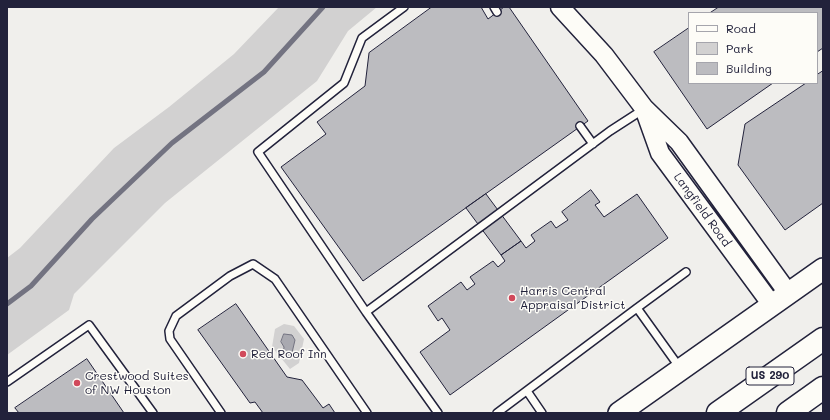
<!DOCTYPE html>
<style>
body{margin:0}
#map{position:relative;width:830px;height:420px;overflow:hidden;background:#f0efec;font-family:Mali,sans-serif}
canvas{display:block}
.frame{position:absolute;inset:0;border:8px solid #22223b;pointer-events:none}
.legend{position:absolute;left:688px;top:12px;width:130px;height:72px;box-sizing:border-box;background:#fdfcf7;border:1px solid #a5a5ac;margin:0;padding:5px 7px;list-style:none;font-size:12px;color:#22223b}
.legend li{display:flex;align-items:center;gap:8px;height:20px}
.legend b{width:20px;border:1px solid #a5a5ac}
</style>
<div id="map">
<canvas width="830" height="420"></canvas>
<div class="frame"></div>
<ul class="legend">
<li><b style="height:5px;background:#fdfcf7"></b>Road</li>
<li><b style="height:11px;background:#d2d1d1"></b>Park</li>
<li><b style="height:11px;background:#bcbcc0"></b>Building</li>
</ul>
</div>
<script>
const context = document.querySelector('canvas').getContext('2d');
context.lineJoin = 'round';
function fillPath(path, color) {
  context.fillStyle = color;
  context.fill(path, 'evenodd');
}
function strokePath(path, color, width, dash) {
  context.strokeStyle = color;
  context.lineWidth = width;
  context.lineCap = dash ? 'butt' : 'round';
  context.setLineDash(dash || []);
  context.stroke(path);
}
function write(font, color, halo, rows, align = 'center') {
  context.font = font + ' Mali,sans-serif';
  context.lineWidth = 3;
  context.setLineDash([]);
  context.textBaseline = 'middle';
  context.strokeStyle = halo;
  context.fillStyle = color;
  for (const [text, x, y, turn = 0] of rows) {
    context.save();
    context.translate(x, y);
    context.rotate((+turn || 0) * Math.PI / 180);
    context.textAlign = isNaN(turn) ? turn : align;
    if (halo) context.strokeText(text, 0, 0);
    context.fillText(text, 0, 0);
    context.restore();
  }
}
const green = new Path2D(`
 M279,7H377L348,31L317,81L165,203L74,294L69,310L7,355V258L20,248L114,148L169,107L234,54Z
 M284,324L294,326L304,339L299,363L290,369L272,347L275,329Z`);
const water = new Path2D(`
 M284,334L292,335L295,340L291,357L283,355L284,347L281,342Z`);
const stream = new Path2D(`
 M7,304L31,286L92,219L172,143L264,72L323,7`);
const building = new Path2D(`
 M432,7H481L488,19L504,7H509L588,121L363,281L281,167L326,134L317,122L365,86L369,53Z
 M719,7H823V48L817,52V13H710Z
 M689,28V83H773L707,129L654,52Z
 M823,71V203L785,230L738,165L745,124L806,83H817V75Z
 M591,190L600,202L595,205L604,217L637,194L668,238L450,395L420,352L450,330L442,318L438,321L428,306L461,282L467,290L475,284L470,277L493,261L498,267L505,261L501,255L521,241L526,248L535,241L531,235L551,221L556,228L568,220L562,212Z
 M486,194L521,241L501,255L466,208Z
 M236,304L287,377L302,380L323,408L329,404L335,413H263L255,402L250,403L198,330Z
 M87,359L124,413H19L15,408Z`);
const service = new Path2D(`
 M494,7L497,12
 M580,126L593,144
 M637,308L686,272
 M366,312L258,152L344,83L362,38L404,7
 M7,382L89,325L153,413
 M527,391L542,413
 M221,413L170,339L169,331L176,316L230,276L253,264L275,279L367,413
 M438,413L366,312L610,131L644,109
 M497,413L637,308L680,368`);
const tertiary = new Path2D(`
 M560,7L604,55L644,108L679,142L788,293
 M645,111L660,153L772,305`);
const secondary = new Path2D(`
 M619,413L823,269`);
const motorway = new Path2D(`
 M718,413L823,339
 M788,413L823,388`);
const markers = [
 [512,298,4,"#d1495b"],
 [243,354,4,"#d1495b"],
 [77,383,4,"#d1495b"]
];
const shields = [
 [770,376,48]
];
const shieldNames = [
 ["US 290",770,376]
];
const streetNames = [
 ["Langfield Road",702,210,54]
];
const poiNames = [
 ["Harris Central",520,291],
 ["Appraisal District",520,305],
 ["Red Roof Inn",251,354],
 ["Crestwood Suites",85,376],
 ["of NW Houston",85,390]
];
fillPath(green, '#d2d1d1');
fillPath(water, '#a9a9b0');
strokePath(water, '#737381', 1);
strokePath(stream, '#737381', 5);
fillPath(building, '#bcbcc0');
strokePath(building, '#22223b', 1);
strokePath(service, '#22223b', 10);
strokePath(tertiary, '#22223b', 21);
strokePath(secondary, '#22223b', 24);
strokePath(motorway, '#22223b', 25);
strokePath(service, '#fdfcf7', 7);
strokePath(tertiary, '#fdfcf7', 18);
strokePath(secondary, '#fdfcf7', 21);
strokePath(motorway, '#fdfcf7', 22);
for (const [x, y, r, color] of markers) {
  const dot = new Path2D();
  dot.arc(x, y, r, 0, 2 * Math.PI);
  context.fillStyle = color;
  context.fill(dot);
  strokePath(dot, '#fdfcf7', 1.5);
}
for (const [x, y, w] of shields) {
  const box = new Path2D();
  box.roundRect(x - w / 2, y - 9, w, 18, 3);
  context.fillStyle = '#fdfcf7';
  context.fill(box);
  strokePath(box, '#22223b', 1);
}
write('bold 11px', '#22223b', null, shieldNames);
write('12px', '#22223b', '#fdfcf7', streetNames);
write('12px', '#22223b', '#fdfcf7', poiNames, 'left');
</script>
